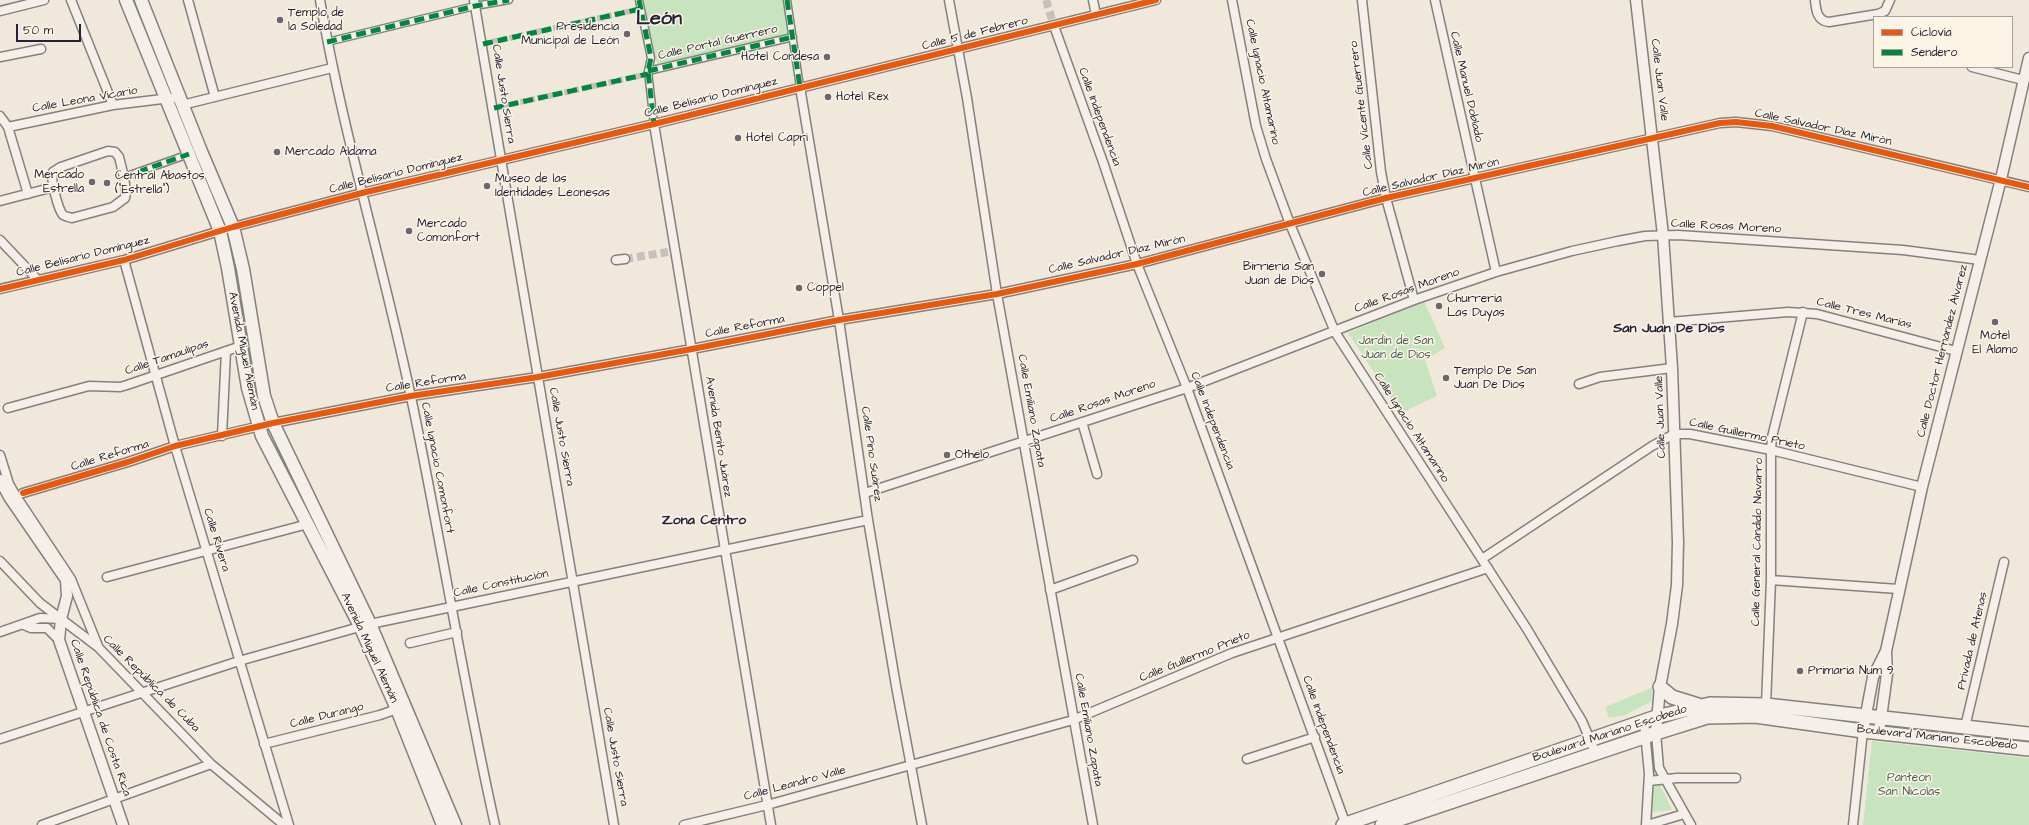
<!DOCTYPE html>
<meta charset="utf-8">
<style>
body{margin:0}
#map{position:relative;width:2029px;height:825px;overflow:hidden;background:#f0e8db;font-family:"Architects Daughter",sans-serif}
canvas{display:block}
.legend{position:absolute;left:1873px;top:16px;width:140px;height:52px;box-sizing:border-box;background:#fcf5e5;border:1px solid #a5a1a1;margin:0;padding:5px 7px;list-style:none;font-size:12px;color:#22223b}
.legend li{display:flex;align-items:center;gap:8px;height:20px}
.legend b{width:20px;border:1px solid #a5a1a1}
.scale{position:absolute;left:16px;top:24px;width:65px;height:18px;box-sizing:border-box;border:2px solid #22223b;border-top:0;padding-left:5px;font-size:12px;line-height:14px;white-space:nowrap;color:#22223b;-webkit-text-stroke:3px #fcf5e5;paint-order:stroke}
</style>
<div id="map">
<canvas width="2029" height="825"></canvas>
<ul class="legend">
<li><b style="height:5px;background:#e8590c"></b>Ciclovía</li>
<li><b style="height:5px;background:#00873e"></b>Sendero</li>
</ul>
<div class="scale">50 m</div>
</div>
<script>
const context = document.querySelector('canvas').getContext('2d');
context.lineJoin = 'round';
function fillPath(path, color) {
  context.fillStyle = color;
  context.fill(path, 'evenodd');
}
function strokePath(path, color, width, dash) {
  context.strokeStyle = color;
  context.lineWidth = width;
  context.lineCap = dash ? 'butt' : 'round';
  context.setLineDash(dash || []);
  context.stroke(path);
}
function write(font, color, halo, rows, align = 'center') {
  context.font = font + ' "Architects Daughter",sans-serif';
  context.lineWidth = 3;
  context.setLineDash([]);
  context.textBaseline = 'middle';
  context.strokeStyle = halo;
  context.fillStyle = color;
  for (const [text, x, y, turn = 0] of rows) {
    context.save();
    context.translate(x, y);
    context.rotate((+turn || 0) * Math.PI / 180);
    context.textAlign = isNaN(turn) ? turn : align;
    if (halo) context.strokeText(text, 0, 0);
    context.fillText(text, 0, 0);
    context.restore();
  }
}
const green = new Path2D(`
 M643,0H784L790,34L657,64Z
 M1424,301L1445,348L1425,360L1437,396L1401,413L1348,333Z
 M1651,688L1656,699L1625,715L1609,718L1605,707Z
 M1872,741L2029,758V825H1863Z
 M1652,767L1672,810L1650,812Z`);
const pedestrianTunnel = new Path2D(`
 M483,44L640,9
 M494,108L648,74`);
const minorTunnel = new Path2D(`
 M1046,0L1054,26
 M625,259L668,252`);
const pedestrian = new Path2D(`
 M639,0L651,58L648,71L654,124
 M787,0L800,87
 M327,42L475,6L509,0
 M648,71L793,37
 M124,177L189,154`);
const minor = new Path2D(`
 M71,0L113,105
 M188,0L215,97
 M320,0C343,134 383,264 411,397C441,539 463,683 495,825
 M474,0L614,825
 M949,0L967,98L997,294L1093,825
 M1093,0L1096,15
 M1232,0L1256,126L1266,159L1290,224L1335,332L1527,629L1582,721L1596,754
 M1362,0L1381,172L1386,198L1414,300
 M1435,0L1496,272
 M1815,0C1816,10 1817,21 1829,22L1878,14L1885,11L1890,0
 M0,11L44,0
 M1054,26L1103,162L1137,264L1187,388L1346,825
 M0,57L41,49
 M1972,67L2023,80
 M800,87L839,320L868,520L896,686L922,825
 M182,105L332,68
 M0,116L8,127L28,194
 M654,124L771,825
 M8,127L113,105L179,97
 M108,151L115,152L119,157L124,177L126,192L125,198L113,207L72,218C69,217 66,217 63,215C58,209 50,179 53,172L61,167Z
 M0,201L54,187
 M0,240L37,279
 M124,260L175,446L289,825
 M616,260L625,259
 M0,289L124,260L233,227L362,193L654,124L1156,0
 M1669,322L1788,312L1817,314L1956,351
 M1579,384L1600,377L1672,368
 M8,408L89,386L120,387L127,385L241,346
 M1082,422L1097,474
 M222,436L226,351
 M0,455L9,484L16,496L71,579L98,646
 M23,493L128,462L175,446L273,423L411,396L538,377L692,349L839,320L997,294L1137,264L1386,198L1720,123L1736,122L1772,126L2029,187
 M865,493L1187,388L1414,300L1496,272L1572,251L1618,241L1645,236L1678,235L1903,250L1980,260
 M1482,559L1652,446L1674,434H1690L1771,450L1922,487
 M0,561L40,603L98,647L211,764L284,825
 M107,577L308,524
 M1771,580L1898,589
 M1050,590L1133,560
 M24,625L31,628H47L59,640
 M0,632L40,618L61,619
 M410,643L457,632
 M1766,705L1771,580V450L1772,437L1803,312
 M1644,721L1649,774L1646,825
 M1965,727L2004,562
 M1656,733L1659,768L1691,825
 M0,739L239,661L370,624L868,520
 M264,744L380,715L397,709
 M1247,759L1315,737
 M1649,781L1677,778H1736
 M42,825L211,764
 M684,825L767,805L1073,720L1232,653L1488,568
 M1647,825L1684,814
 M1853,825L1863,731`);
const tertiary = new Path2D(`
 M1636,0L1663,235L1672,368L1678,542L1677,585L1672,624L1660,687L1656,733
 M0,480L9,497L66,580L67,596L61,619L59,640L123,825
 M1863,731L1873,677L1886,651L1922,487L2001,179L2029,58
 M1879,732L1887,674L1886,651`);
const secondary = new Path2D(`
 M126,0L220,231L228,268L248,388L262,436L360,626L397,709L443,825
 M141,0L200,149L233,227L243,269L264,396L273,423L370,624L455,825`);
const primary = new Path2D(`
 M1660,687L1672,697L1698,705
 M1343,825L1656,717L1710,704L1766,705L2029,734
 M1382,825L1656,733L1707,717L1755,716L1863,731L2029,749`);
const quiet = new Path2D(`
 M639,0L651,58L648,71L654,124
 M787,0L800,87
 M327,42L475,6L509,0
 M483,44L640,9
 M648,71L793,37
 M494,108L648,74
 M124,177L189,154`);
const cycleway = new Path2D(`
 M0,289L124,260L233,227L362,193L654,124L1156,0
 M23,493L128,462L175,446L273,423L411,396L538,377L692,349L839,320L997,294L1137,264L1386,198L1720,123L1736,122L1772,126L2029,187`);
const markers = [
 [280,20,4,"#6a6773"],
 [627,34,4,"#6a6773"],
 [827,57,4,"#6a6773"],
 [828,97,4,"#6a6773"],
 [738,138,4,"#6a6773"],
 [277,152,4,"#6a6773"],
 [92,182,4,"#6a6773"],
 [107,183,4,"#6a6773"],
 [487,186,4,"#6a6773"],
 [409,231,4,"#6a6773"],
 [1322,274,4,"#6a6773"],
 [799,288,4,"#6a6773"],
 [1439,306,4,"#6a6773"],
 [1995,322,4,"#6a6773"],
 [1446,378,4,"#6a6773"],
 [947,455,4,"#6a6773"],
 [1800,671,4,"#6a6773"]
];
const poiNames = [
 ["Templo de",288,13],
 ["la Soledad",288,27],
 ["Presidencia",619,27,"right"],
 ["Municipal de León",619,41,"right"],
 ["Hotel Condesa",819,57,"right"],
 ["Hotel Rex",836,97],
 ["Hotel Capri",746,138],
 ["Mercado Aldama",285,152],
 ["Mercado",84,175,"right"],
 ["Estrella",84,189,"right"],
 ["Central Abastos",115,176],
 ["(\"Estrella\")",115,190],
 ["Museo de las",495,179],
 ["Identidades Leonesas",495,193],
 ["Mercado",417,224],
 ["Comonfort",417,238],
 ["Birrieria San",1314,267,"right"],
 ["Juan de Dios",1314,281,"right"],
 ["Coppel",807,288],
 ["Churrería",1447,299],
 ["Las Duyas",1447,313],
 ["Motel",1995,336,"center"],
 ["El Alamo",1995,350,"center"],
 ["Templo De San",1454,371],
 ["Juan De Dios",1454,385],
 ["Othelo",955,455],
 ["Primaria Num 9",1808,671]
];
const streetNames = [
 ["Calle 5 de Febrero",975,34,-14],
 ["Calle Portal Guerrero",718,43,-13],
 ["Calle Juan Valle",1659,80,83],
 ["Calle Ignacio Altamarino",1262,82,78],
 ["Calle Manuel Doblado",1466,87,77],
 ["Calle Justo Sierra",503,94,81],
 ["Calle Belisario Domínguez",711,98,-14],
 ["Calle Leona Vicario",85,100,-10],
 ["Calle Vicente Guerrero",1362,105,-97],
 ["Calle Independencia",1099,117,70],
 ["Calle Salvador Díaz Mirón",1823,128,12],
 ["Calle Belisario Domínguez",396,174,-14],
 ["Calle Salvador Díaz Mirón",1431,178,-13],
 ["Calle Rosas Moreno",1726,227,3],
 ["Calle Salvador Díaz Mirón",1117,255,-13],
 ["Calle Belisario Domínguez",83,257,-14],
 ["Calle Rosas Moreno",1407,291,-20],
 ["Calle Tres Marías",1864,314,14],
 ["Calle Reforma",745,327,-11],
 ["Avenida Miguel Alemán",243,351,79],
 ["Calle Doctor Hernández Álvarez",1943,351,-76],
 ["Calle Tamaulipas",167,358,-19],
 ["Calle Reforma",426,383,-9],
 ["Calle Rosas Moreno",1103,402,-19],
 ["Calle Emiliano Zapata",1031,411,80],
 ["Calle Juan Valle",1661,417,-92],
 ["Calle Independencia",1212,421,69],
 ["Calle Ignacio Altamarino",1411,428,57],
 ["Calle Guillermo Prieto",1747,435,12],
 ["Calle Justo Sierra",561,437,80],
 ["Avenida Benito Juárez",718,437,81],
 ["Calle Pino Suárez",871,454,82],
 ["Calle Reforma",110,456,-17],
 ["Calle Ignacio Comonfort",437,468,79],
 ["Calle Rivera",216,540,73],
 ["Calle General Cándido Navarro",1758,542,-89],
 ["Calle Constitución",501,584,-12],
 ["Privada de Atenas",1973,641,-77],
 ["Avenida Miguel Alemán",369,648,65],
 ["Calle Guillermo Prieto",1195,657,-22],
 ["Calle República de Cuba",151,684,45],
 ["Calle Durango",327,716,-14],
 ["Calle República de Costa Rica",100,718,71],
 ["Calle Independencia",1323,725,70],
 ["Calle Emiliano Zapata",1088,730,80],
 ["Boulevard Mariano Escobedo",1610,734,-18],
 ["Boulevard Mariano Escobedo",1937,738,6],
 ["Calle Justo Sierra",615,757,80],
 ["Calle Leandro Valle",795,784,-15]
];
const parkNames = [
 ["Jardín de San",1396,341],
 ["Juan de Dios",1396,355],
 ["Panteon",1909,778],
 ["San Nicolas",1909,792]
];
const quarterNames = [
 ["San Juan De Dios",1669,329],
 ["Zona Centro",704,521]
];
const townNames = [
 ["León",659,20]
];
fillPath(green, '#c8e4be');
strokePath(pedestrianTunnel, '#c7c0bb', 6, [6, 3]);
strokePath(minorTunnel, '#c7c0bb', 8, [8, 4]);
strokePath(pedestrian, '#83807f', 9);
strokePath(minor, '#83807f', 11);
strokePath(tertiary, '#83807f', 13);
strokePath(secondary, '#83807f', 15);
strokePath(primary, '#83807f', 16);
strokePath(pedestrian, '#f4f0e9', 6);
strokePath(minor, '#f4f0e9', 8);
strokePath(tertiary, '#f4f0e9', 10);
strokePath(secondary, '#f4f0e9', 12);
strokePath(primary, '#f4f0e9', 13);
strokePath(quiet, '#00873e', 5, [10, 5]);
strokePath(cycleway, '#e8590c', 6);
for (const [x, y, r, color] of markers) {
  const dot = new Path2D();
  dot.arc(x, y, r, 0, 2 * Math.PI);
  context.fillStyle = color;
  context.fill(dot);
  strokePath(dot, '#fcf5e5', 1.5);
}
write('12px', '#22223b', '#fcf5e5', poiNames, 'left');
write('12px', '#22223b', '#fcf5e5', streetNames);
write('12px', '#4a5b5b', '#fcf5e5', parkNames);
write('bold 14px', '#22223b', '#fcf5e5', quarterNames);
write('bold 20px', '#22223b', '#fcf5e5', townNames);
</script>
